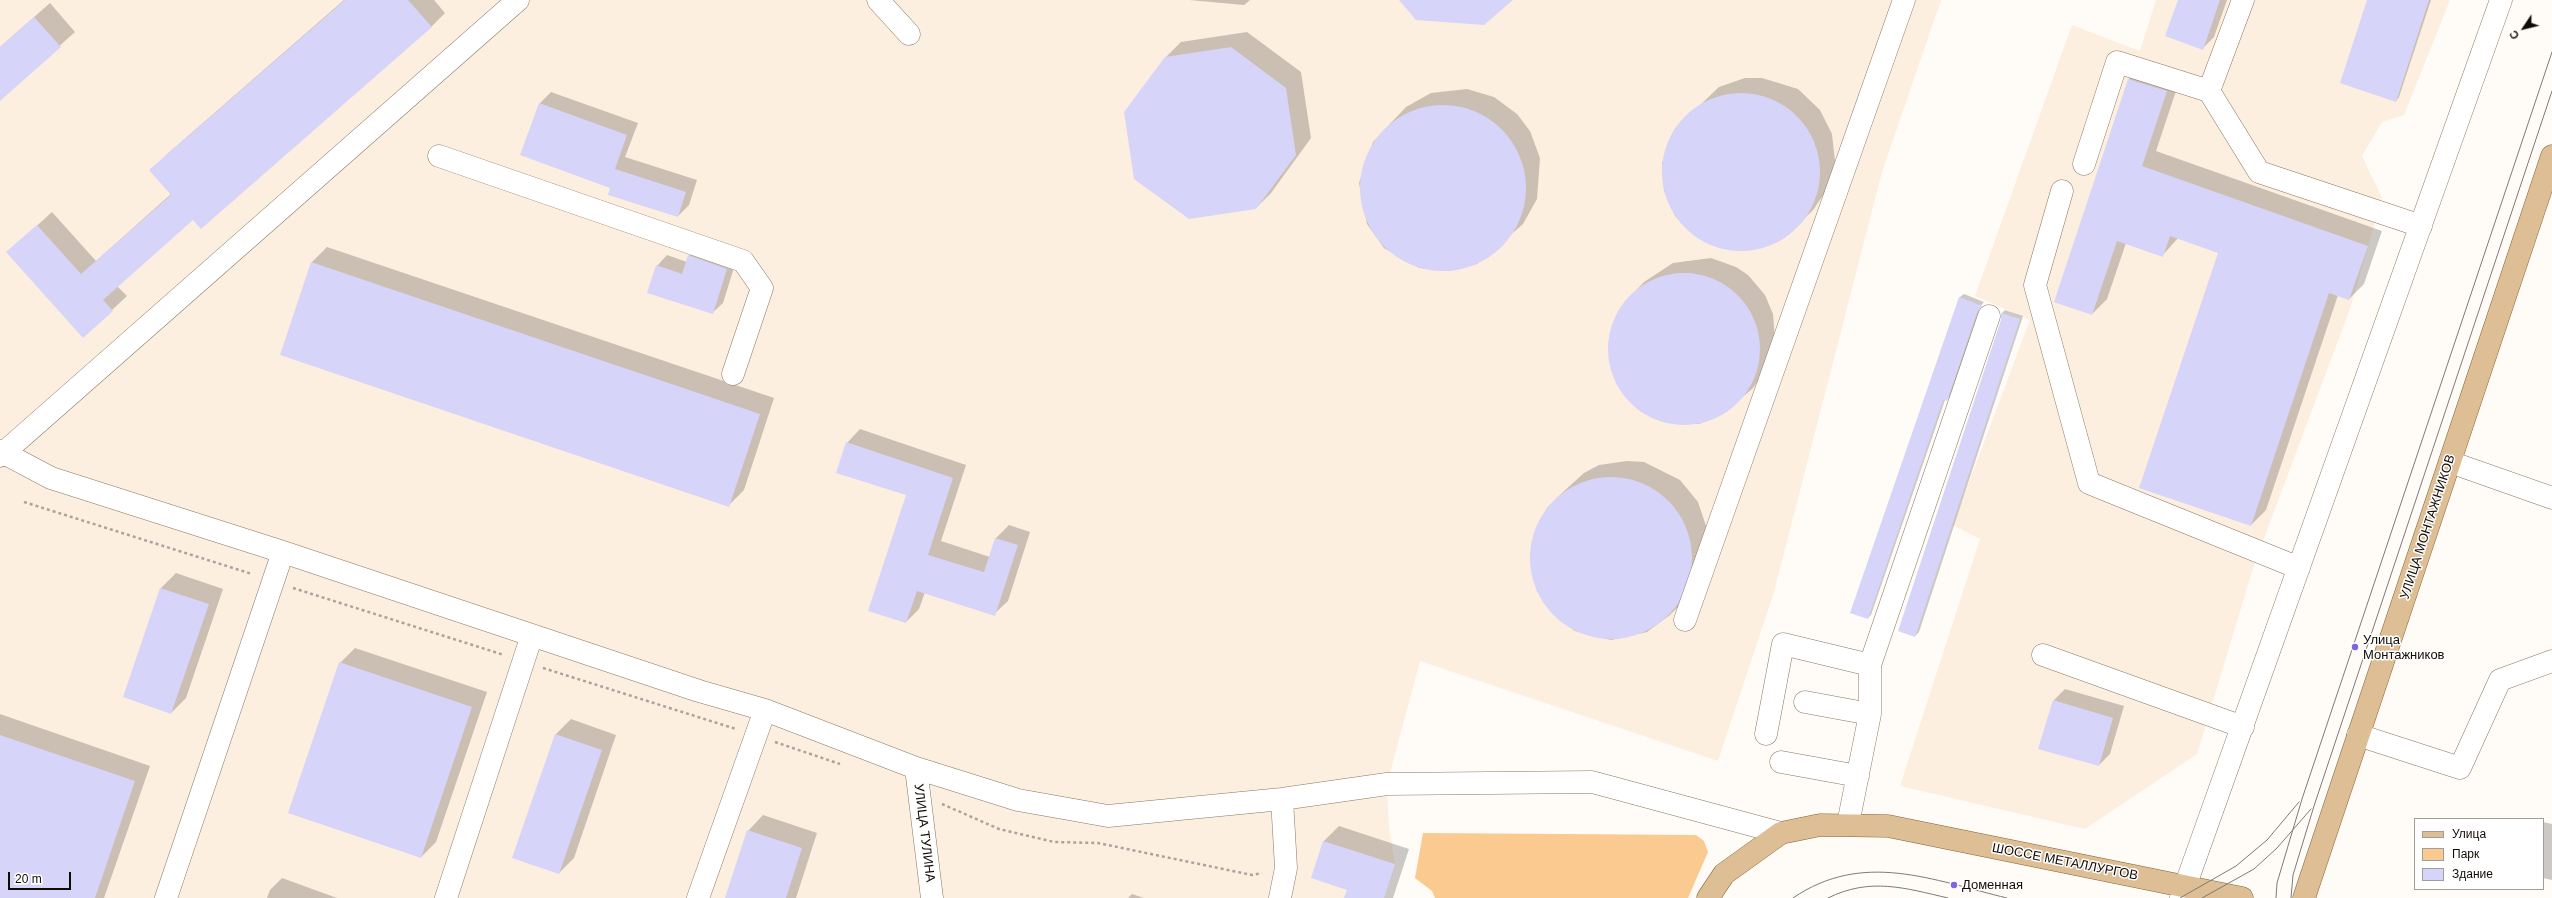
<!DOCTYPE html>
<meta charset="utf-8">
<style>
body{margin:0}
#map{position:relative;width:2552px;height:898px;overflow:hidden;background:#fffbf7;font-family:Arial,sans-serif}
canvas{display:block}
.legend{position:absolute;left:2414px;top:818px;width:130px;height:72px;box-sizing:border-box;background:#fff;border:1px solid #a09d9b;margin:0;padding:5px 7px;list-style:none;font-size:12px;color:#110b05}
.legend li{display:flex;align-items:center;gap:8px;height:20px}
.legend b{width:20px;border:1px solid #a09d9b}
.north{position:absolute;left:2504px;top:8px;width:40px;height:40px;-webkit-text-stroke:3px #fff;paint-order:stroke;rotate:235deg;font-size:11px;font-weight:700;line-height:16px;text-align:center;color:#110b05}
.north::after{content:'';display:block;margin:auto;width:14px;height:18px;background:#110b05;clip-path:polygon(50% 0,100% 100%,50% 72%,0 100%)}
.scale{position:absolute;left:8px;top:872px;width:63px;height:18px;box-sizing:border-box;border:2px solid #110b05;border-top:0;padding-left:5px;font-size:12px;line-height:14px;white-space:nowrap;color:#110b05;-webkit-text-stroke:3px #fff;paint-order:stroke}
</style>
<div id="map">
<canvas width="2552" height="898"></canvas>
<ul class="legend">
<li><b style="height:5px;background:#ddbe95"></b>Улица</li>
<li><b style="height:11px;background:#faca90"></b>Парк</li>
<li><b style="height:11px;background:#d6d4f9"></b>Здание</li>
</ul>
<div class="north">С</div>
<div class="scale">20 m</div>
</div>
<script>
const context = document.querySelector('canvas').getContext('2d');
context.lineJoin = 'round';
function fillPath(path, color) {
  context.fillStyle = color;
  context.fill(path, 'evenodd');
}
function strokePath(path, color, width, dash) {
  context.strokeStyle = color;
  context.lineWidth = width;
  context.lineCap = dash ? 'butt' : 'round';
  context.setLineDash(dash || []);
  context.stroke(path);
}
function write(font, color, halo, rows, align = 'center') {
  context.font = font + ' Arial,sans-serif';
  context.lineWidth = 3;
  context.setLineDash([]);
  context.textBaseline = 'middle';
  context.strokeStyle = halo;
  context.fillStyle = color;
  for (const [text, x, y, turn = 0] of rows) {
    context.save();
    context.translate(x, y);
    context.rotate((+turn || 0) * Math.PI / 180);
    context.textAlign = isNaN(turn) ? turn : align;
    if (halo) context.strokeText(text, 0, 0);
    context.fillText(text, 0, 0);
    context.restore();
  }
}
const built = new Path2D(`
 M0,0H1941L1882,172L1774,592L1718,761L1420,661L1387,784L1389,828L1395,864L1384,898H0Z
 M2156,0H2450L2404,115L2382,122L2362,156L2382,198L2350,309L2254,565L2197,754L2085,829L1900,786L1980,539L1953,525L2030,320L1975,296L2072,25L2140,51Z`);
const green = new Path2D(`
 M1423,833L1696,835L1704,841L1708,852L1688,898H1435L1432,891L1415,878Z`);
const shadow = new Path2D(`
 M344,0H434L445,13L431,27L193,219L117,286L127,296L83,337L8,252L52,212L96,261L171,194L165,156Z
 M1189,0H1250L1244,5Z
 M2179,0H2227L2214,37L2202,49Z
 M2368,0H2431L2399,97L2396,101Z
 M50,3L75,32L0,99V47Z
 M1247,32L1301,72L1311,138L1271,193L1256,208L1165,58L1181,42Z
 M2144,64L2181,76L2156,151L2382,231L2364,284L2349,299L2338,295L2266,510L2251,525L2219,252L2178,238L2162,256L2126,243L2107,299L2092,314L2055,302L2129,79Z
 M1745,78H1762L1798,89L1820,110L1832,134L1835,161L1828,188L1813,210L1797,226L1775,242L1747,250L1719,247L1694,235L1675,216L1664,191L1662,163L1674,130L1719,87Z
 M1467,89L1494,97L1517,114L1530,131L1540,158L1537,199L1523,224L1477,264L1449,271L1419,268L1384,248L1367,224L1359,183L1373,142L1406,107L1431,93Z
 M551,92L638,123L625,157L697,180L689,205L678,216L611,187L540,103Z
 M700,245L737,258L723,303L712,313L657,266L667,255L687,262L689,256Z
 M327,247L774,398L744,490L729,505L311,263Z
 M1711,258L1736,267L1748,275L1765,295L1773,314L1775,340L1768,367L1753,388L1723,414L1699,424L1664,422L1640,411L1616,382L1609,357V341L1617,315L1629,298L1644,282L1673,263Z
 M1964,294L1984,302L1980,307L1950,397L1945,400L1871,615L1868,618L1851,613L1960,297Z
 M2005,310L2023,316L1919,632L1915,636L2002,320V313Z
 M860,429L966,465L941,541L990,557L996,538L1009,525L1030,532L1008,601L994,614L925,592L919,609L906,622L907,495L847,443Z
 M1627,461L1644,462L1680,480L1698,502L1709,535L1686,599L1670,615L1647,632L1611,640L1575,631L1553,614L1537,591L1530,556L1536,528L1547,508L1563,492L1584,473L1599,465Z
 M176,573L223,589L186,698L171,713L124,697L161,588Z
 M355,648L487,692L436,842L421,857L340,663Z
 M2065,689L2124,706L2110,754L2099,765L2054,700Z
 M0,714L150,766L104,898H0Z
 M571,719L616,735L574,858L559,873L514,857L556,734Z
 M763,815L817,833L796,898H726L748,831Z
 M2543,822L2552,824V880L2543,878Z
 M1339,826L1409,849L1393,898H1345L1348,889L1323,842Z
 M282,878L337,898H267L270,890Z
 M1132,894L1144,898H1128Z`);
const building = new Path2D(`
 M345,0H408L432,27L201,229L193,220L103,300L113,311L83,338L6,252L37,225L81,274L171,195L149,170Z
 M1399,0H1513L1484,25L1416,20Z
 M2178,0H2220L2203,50L2165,36Z
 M2367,0H2429L2396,102L2340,83Z
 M34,17L61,47L0,101V47Z
 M1231,47L1286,88L1296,155L1256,209L1189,219L1134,179L1124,112L1165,57Z
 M2128,79L2167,91L2142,166L2368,246L2349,300L2329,293L2251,526L2139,488L2218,253L2170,236L2163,257L2117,241L2092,315L2054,302Z
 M1662 172a79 79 0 1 1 158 0a79 79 0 1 1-158 0Z
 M539,103L627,135L615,169L686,192L678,217L608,195L610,188L520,155Z
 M1360 188a83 83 0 1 1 166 0a83 83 0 1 1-166 0Z
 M688,255L727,269L713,314L647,293L656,265L682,274Z
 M311,262L760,414L729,507L280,355Z
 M1608 349a76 76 0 1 1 152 0a76 76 0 1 1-152 0Z
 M1959,297L1982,306L1977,312L1947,401L1943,400L1868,619L1850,613Z
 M2001,313L2020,319L1915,637L1898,631L2001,320Z
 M846,442L953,478L928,555L984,572L995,538L1018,545L995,616L917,591L906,623L868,611L906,495L836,473Z
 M1530 558a81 81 0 1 1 162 0a81 81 0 1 1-162 0Z
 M160,588L209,604L171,714L123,697Z
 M339,662L472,707L421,858L288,813Z
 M2053,700L2113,718L2099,766L2038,749Z
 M555,734L602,750L559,874L512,858Z
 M0,735L135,781L95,898H0Z
 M747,830L802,848L786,898H725Z
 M1323,841L1395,864L1384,898H1344L1347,890L1311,878Z`);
const path = new Path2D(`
 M24,502L252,574
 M293,588L504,655
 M543,668L736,729
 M775,742L840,764
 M942,804L999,829L1054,842L1098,843L1252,875L1262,873`);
const minor = new Path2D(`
 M878,0L909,34
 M2209,91L2243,0
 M439,156L743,261L762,288L733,374
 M2084,164L2117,62L2209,91L2259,172L2421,226
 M2062,191L2035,285L2089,483L2299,568
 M0,451L51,478L283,552L699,691L765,710L916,768L1018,800L1108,816L1282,799L1387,784L1592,782L1781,833
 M0,456L518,0
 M2450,462L2552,498
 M1685,620L1904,0
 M2043,655L2243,727
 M1870,665L1989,316
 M1805,702L1870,714
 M1766,734L1783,644L1870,665V714L1848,824
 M2358,735L2460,768L2500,680L2552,661
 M1781,762L1858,776
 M916,768L932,898
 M166,898L283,552
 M446,898L532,635
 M698,898L765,710
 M1280,898L1286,868L1282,799
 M2181,898L2501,0`);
const major = new Path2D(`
 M1708,898L1724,874L1781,833L1820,825L1888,826L2242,898
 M2304,898L2552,156`);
const tram = new Path2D(`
 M1793,898C1863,850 1932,880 2007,898
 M1828,898C1870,877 1905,888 1948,898
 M2180,898L2236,866L2267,840L2299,802
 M2202,898L2254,869L2277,848L2311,809
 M2276,898L2277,883L2302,799L2552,52
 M2291,898L2293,875L2314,806L2552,91`);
const markers = [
 [2355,647,4,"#7b66e1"],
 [1954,885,4,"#7b66e1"]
];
const streetNames = [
 ["УЛИЦА МОНТАЖНИКОВ",2428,527,-72],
 ["УЛИЦА ТУЛИНА",924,833,83],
 ["ШОССЕ МЕТАЛЛУРГОВ",2065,862,11]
];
const poiNames = [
 ["Улица",2363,640],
 ["Монтажников",2363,655],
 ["Доменная",1962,885]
];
fillPath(built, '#fdefdf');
fillPath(green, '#faca90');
fillPath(shadow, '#0003');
fillPath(building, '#d6d4f9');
strokePath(minor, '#887865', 23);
strokePath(major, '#876334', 23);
strokePath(path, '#a9a49f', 2.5, [3, 3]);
strokePath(minor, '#fff', 22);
strokePath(major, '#ddbe95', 22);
strokePath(tram, '#7f7a75', 1);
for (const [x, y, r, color] of markers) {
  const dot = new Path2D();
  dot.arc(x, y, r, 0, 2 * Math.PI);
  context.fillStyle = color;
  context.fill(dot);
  strokePath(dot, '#fff', 1.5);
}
write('13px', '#110b05', '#fff', streetNames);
write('13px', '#110b05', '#fff', poiNames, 'left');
</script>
